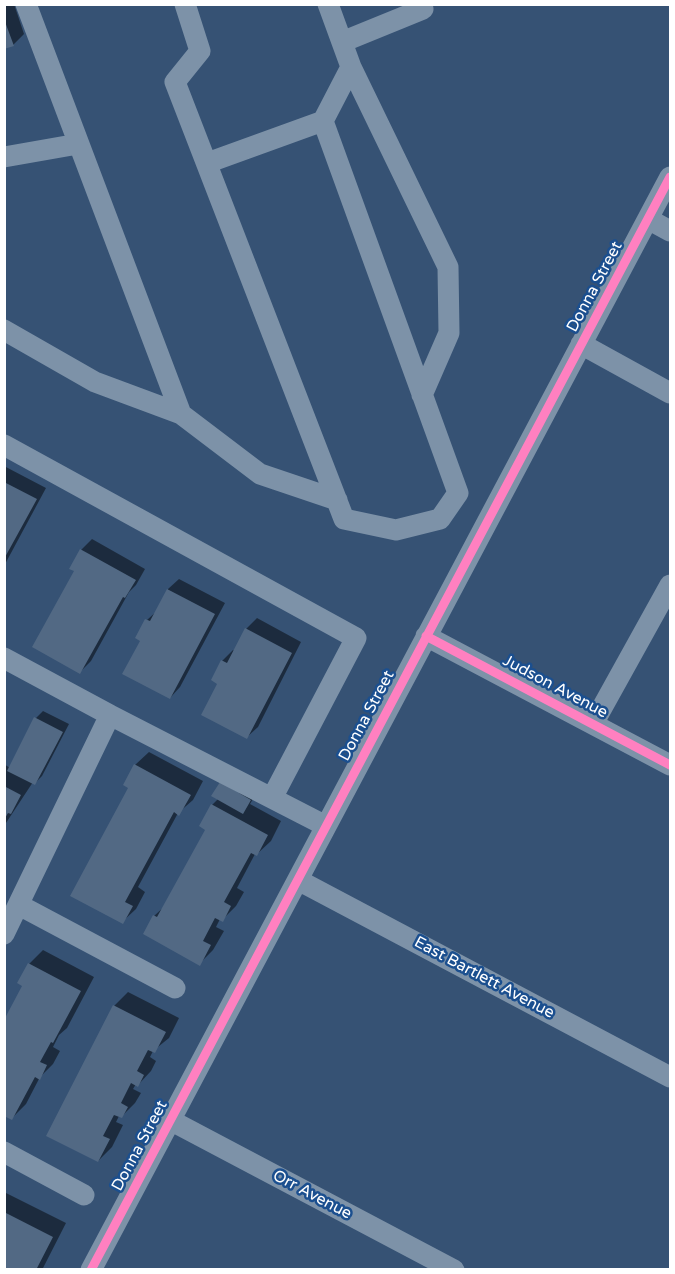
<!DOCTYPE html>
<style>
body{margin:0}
#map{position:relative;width:675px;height:1274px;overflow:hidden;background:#365274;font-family:"Varela Round",sans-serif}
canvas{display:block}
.frame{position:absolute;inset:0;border:6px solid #fff;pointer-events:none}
</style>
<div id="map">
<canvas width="675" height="1274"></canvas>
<div class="frame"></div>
</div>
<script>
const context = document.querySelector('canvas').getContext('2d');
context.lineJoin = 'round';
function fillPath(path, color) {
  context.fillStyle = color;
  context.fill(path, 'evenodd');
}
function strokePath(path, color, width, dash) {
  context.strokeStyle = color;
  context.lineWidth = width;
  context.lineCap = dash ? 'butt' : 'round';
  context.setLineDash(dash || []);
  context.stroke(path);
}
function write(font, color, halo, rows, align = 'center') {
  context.font = font + ' "Varela Round",sans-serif';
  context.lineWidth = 5;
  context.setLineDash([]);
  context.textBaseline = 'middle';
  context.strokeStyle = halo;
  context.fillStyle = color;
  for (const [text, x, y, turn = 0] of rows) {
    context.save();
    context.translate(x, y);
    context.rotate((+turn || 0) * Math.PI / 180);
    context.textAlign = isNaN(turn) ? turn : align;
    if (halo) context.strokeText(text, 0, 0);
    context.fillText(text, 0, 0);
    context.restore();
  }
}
const shadow = new Path2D(`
 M4,4H14L24,34L13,45L4,47Z
 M4,466L46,488L4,566Z
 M92,539L145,569L136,585L129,592L91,661L80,672L76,571L81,550Z
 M179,579L225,603L180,687L170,698L142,640L147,620L158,610L168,589Z
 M257,618L301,642L258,727L247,737L219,683L222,661L233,650L235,651L246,629Z
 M43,711L69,724L42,776L35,783L33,782L4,826V764L10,768L36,718Z
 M149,752L203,781L193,800L178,813L138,887L145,892L136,909L122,922L130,787L135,765Z
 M257,792L250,804L281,821L271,841L257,854H255L237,888L244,892L236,906L222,920L220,919L216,927L224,931L213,950L199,964L154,916L165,906L207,829L212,805L219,798L214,795Z
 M43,950L94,977L67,1028L59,1035L53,1047L60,1051L53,1064L40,1077L26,1104L12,1118L24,985L19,983L29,964Z
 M128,992L179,1018L169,1038L153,1051L150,1057L156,1061L151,1071L138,1085L136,1084L133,1089L141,1093L135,1103L121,1117L119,1116L116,1122L123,1125L112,1147L98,1161L114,1006Z
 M4,1192L66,1223L42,1270H4Z`);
const building = new Path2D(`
 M4,19L14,46L4,49Z
 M4,482L37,499L4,559Z
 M80,549L136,580L125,598L123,597L80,674L32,647L74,571L69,569Z
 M167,589L215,614L170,699L122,674L140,641L135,638L145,619L150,621Z
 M245,628L292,653L247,739L201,715L217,684L211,680L221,660L227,663Z
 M34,717L63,732L35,785L7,771Z
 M134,764L191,795L179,816L174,812L125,902L133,906L123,924L70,896L128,788L123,785Z
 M220,782L251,800L243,814L211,796Z
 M4,786L21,795L11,814L8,813L4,820Z
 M211,804L268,835L257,856L251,853L224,902L231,906L223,922L215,918L203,941L211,945L200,966L143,934L153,915L157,917L205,830L199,826Z
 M28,963L81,991L53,1043L51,1042L40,1062L47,1065L40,1080L35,1077L12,1120L4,1116V1020L22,986L17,983Z
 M113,1005L166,1032L155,1053L148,1050L137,1071L144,1075L138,1087L131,1083L121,1103L128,1107L122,1118L114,1115L103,1136L110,1139L98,1162L46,1136Z
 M4,1212L53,1237L36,1270H4Z`);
const minor = new Path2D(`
 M26,4L181,414L260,474L337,500
 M185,4L200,51L175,82L344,519L396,530L440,519L458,493L323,121L207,163
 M342,42L423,9L421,4
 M351,67L448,267L449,333L422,395
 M323,121L351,67L328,4
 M4,157L78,144
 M648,219L670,231
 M4,330L95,382L181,414
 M581,344L670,393
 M4,445L356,638L272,798
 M426,636L670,765
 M4,658L110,715
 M593,724L670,585
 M298,880L670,1077
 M19,905L175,988
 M4,934L110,715L326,826
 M170,1120L454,1270
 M4,1152L84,1195
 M91,1270L670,177`);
const cycleway = new Path2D(`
 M426,636L670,765
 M91,1270L670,177`);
const streetNames = [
 ["Donna Street",595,287,-62],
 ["Judson Avenue",555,687,28],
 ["Donna Street",367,716,-62],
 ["East Bartlett Avenue",484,978,28],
 ["Donna Street",140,1146,-62],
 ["Orr Avenue",312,1195,28]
];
fillPath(shadow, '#0007');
fillPath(building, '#526984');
strokePath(minor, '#7d92a8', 21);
strokePath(cycleway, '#ff80c0', 9);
write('16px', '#fff', '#1b4f8f', streetNames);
</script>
